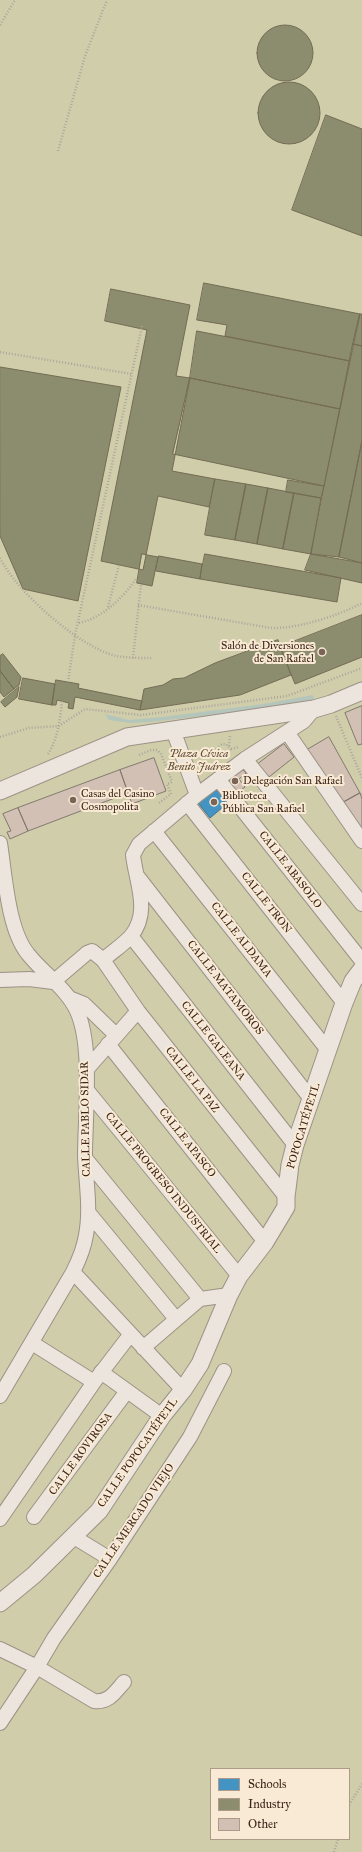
<!DOCTYPE html>
<meta charset="utf-8">
<style>
body{margin:0}
#map{position:relative;width:362px;height:1852px;overflow:hidden;background:#e8dcca;font-family:"IM FELL Great Primer",serif}
canvas{display:block}
.legend{position:absolute;left:210px;top:1768px;width:140px;height:72px;box-sizing:border-box;background:#f8ead4;border:1px solid #ad9a89;margin:0;padding:5px 7px;list-style:none;font-size:12px;color:#3d2318}
.legend li{display:flex;align-items:center;gap:8px;height:20px}
.legend b{width:20px;border:1px solid #ad9a89}
</style>
<div id="map">
<canvas width="362" height="1852"></canvas>
<ul class="legend">
<li><b style="height:11px;background:#4393c3"></b>Schools</li>
<li><b style="height:11px;background:#8c8c6e"></b>Industry</li>
<li><b style="height:11px;background:#d1c0b3"></b>Other</li>
</ul>
</div>
<script>
const context = document.querySelector('canvas').getContext('2d');
context.lineJoin = 'round';
function fillPath(path, color) {
  context.fillStyle = color;
  context.fill(path, 'evenodd');
}
function strokePath(path, color, width, dash) {
  context.strokeStyle = color;
  context.lineWidth = width;
  context.lineCap = dash ? 'butt' : 'round';
  context.setLineDash(dash || []);
  context.stroke(path);
}
function write(font, color, halo, rows, align = 'center') {
  context.font = font + ' "IM FELL Great Primer",serif';
  context.lineWidth = 4;
  context.setLineDash([]);
  context.textBaseline = 'middle';
  context.strokeStyle = halo;
  context.fillStyle = color;
  for (const [text, x, y, turn = 0] of rows) {
    context.save();
    context.translate(x, y);
    context.rotate((+turn || 0) * Math.PI / 180);
    context.textAlign = isNaN(turn) ? turn : align;
    if (halo) context.strokeText(text, 0, 0);
    context.fillText(text, 0, 0);
    context.restore();
  }
}
const green = new Path2D(`
 M0,0H362V1852H0ZM211,1769H349V1839H211Z`);
const water = new Path2D(`
 M313,695L314,699L279,707L150,722L130,723L109,720L105,714L129,720L163,717L263,704Z`);
const schools = new Path2D(`
 M218,787L230,801L210,818L198,803Z`);
const industry = new Path2D(`
 M257 53a28 28 0 1 1 56 0a28 28 0 1 1-56 0Z
 M258 113a31 31 0 1 1 62 0a31 31 0 1 1-62 0Z
 M326,115L362,129V236L292,210Z
 M204,283L360,314L350,361L225,336L227,325L197,320Z
 M111,289L190,305L176,376L190,378L172,471L215,479L209,507L158,496L143,570L101,561L147,330L105,321Z
 M360,314H362V346L353,344Z
 M197,331L350,361L340,409L190,378Z
 M353,344L362,346V441L339,557L311,554Z
 M0,367L121,387L78,601L23,589L0,536Z
 M190,378L340,409L324,486L173,454Z
 M362,441V563L339,557Z
 M215,479L246,484L235,540L205,535Z
 M288,480L324,486L321,498L286,492Z
 M246,484L268,488L257,544L235,540Z
 M268,488L294,493L283,549L257,544Z
 M294,493L321,498L311,554L283,549Z
 M142,554L158,557L152,586L137,583Z
 M205,554L341,578L337,602L200,579Z
 M311,554L362,563V583L305,570Z
 M159,556L202,564L200,579L156,571Z
 M362,615V657L295,684L280,647Z
 M278,640L291,675L240,695L140,710L144,689L163,685L173,679L184,678L215,663Z
 M3,654L21,677L19,685L14,689L0,671V656Z
 M0,671L14,689L4,697L0,692Z
 M23,678L55,684L52,705L19,699Z
 M56,680L79,684L78,688L142,701L140,710L75,697L73,709L68,708L69,703L57,700L56,705H52Z
 M19,687L17,697L5,707L1,702Z`);
const building = new Path2D(`
 M362,706V744L358,745L345,713Z
 M329,737L360,793L340,804L307,750Z
 M284,744L294,757L269,777L258,764Z
 M154,758L166,791L132,804L120,770Z
 M120,770L128,793L28,831L18,808Z
 M243,770L246,773L239,779L245,787L235,794L227,782L234,777L233,775Z
 M360,793L362,799V833L342,803Z
 M18,808L28,831L10,839L7,832L11,831L3,814Z`);
const path = new Path2D(`
 M0,25L15,0
 M58,151L85,56L107,0
 M0,352L132,374
 M0,558C17,592 79,647 116,656C128,658 141,658 153,658
 M138,605L271,628C297,629 338,616 362,603
 M108,607L119,565
 M79,623C102,618 122,599 136,579
 M133,658L141,584
 M68,682L75,635L142,326
 M336,716L362,778
 M0,737L29,728L59,726L85,709L141,715L287,696L362,668
 M229,746L230,735
 M231,749L238,747
 M217,752V748L222,744H226L232,751
 M48,754C58,738 60,720 62,701
 M139,755L151,750H157L161,754L167,769L173,768
 M361,795H362
 M159,803L171,794L167,784L172,782L167,769
 M349,1805L362,1784
 M334,1852L338,1839`);
const minor = new Path2D(`
 M173,730L197,795
 M287,732L362,841
 M245,759L362,904
 M218,779L362,961
 M187,803L344,1003
 M154,831L327,1049
 M0,843C5,875 8,930 28,954C43,973 67,989 77,1011C93,1046 85,1116 85,1156C86,1182 91,1209 86,1235C84,1248 79,1260 73,1272L0,1396
 M138,877L311,1099
 M131,936L295,1145
 M103,960C112,952 123,945 131,936C151,912 136,882 133,855L139,844L197,795L245,759L304,721L314,709
 M0,980L29,979L53,982L87,953L92,951L103,960L138,1011L286,1197
 M69,998L84,1004L116,1035
 M108,1044L265,1242
 M86,1070L138,1011
 M86,1089L239,1276
 M85,1158L200,1299
 M88,1212L176,1319
 M73,1272L183,1390
 M32,1343L94,1382
 M143,1348L200,1299L229,1295
 M101,1372L162,1416
 M34,1517L127,1391
 M0,1519L94,1382L130,1335
 M74,1537L110,1559
 M0,1649L37,1667L94,1701C109,1703 115,1692 124,1682
 M0,1723L37,1667L54,1638L110,1559L190,1437L224,1371`);
const tertiary = new Path2D(`
 M0,791L127,737L314,709L331,704L362,691
 M0,1603L34,1575L99,1511L162,1416L183,1390L200,1364L229,1295L239,1276L265,1242L286,1207V1197L290,1165L295,1145L344,1003L353,981L362,969`);
const markers = [
 [322,652,4,"#796456"],
 [235,781,4,"#796456"],
 [73,800,4,"#796456"],
 [214,802,4,"#796456"]
];
const poiNames = [
 ["Salón de Diversiones",314,646,"right"],
 ["de San Rafael",314,659,"right"],
 ["Delegación San Rafael",243,781],
 ["Casas del Casino",81,794],
 ["Cosmopolita",81,807],
 ["Biblioteca",222,796],
 ["Pública San Rafael",222,809]
];
const parkNames = [
 ["Plaza Cívica",199,754],
 ["Benito Juárez",199,767]
];
const streetNames = [
 ["CALLE ABASOLO",290,870,52],
 ["CALLE TRON",266,903,52],
 ["CALLE ALDAMA",241,940,52],
 ["CALLE MATAMOROS",225,988,52],
 ["CALLE GALEANA",213,1041,52],
 ["CALLE LA PAZ",192,1080,52],
 ["CALLE PABLO SIDAR",86,1119,-91],
 ["POPOCATÉPETL",304,1126,-73],
 ["CALLE APASCO",187,1143,52],
 ["CALLE PROGRESO INDUSTRIAL",163,1183,51],
 ["CALLE POPOCATÉPETL",138,1453,-55],
 ["CALLE ROVIROSA",81,1454,-54],
 ["CALLE MERCADO VIEJO",134,1521,-56]
];
fillPath(green, '#d0cdaa');
fillPath(water, '#b4c5bc');
fillPath(schools, '#4393c3');
strokePath(schools, '#417190', 1);
fillPath(industry, '#8c8c6e');
strokePath(industry, '#746c54', 1);
fillPath(building, '#d1c0b3');
strokePath(building, '#83796f', 1);
strokePath(minor, '#9c9286', 16);
strokePath(tertiary, '#9c9286', 19);
strokePath(path, '#aca59d', 2.5, [1, 2]);
strokePath(minor, '#ebe5dd', 14);
strokePath(tertiary, '#ebe5dd', 17);
for (const [x, y, r, color] of markers) {
  const dot = new Path2D();
  dot.arc(x, y, r, 0, 2 * Math.PI);
  context.fillStyle = color;
  context.fill(dot);
  strokePath(dot, '#f8ead4', 1.5);
}
write('11px', '#3d2318', '#f8ead4', poiNames, 'left');
write('italic 11px', '#5d4a36', '#f8ead4', parkNames);
write('11px', '#3d2318', '#f8ead4', streetNames);
</script>
